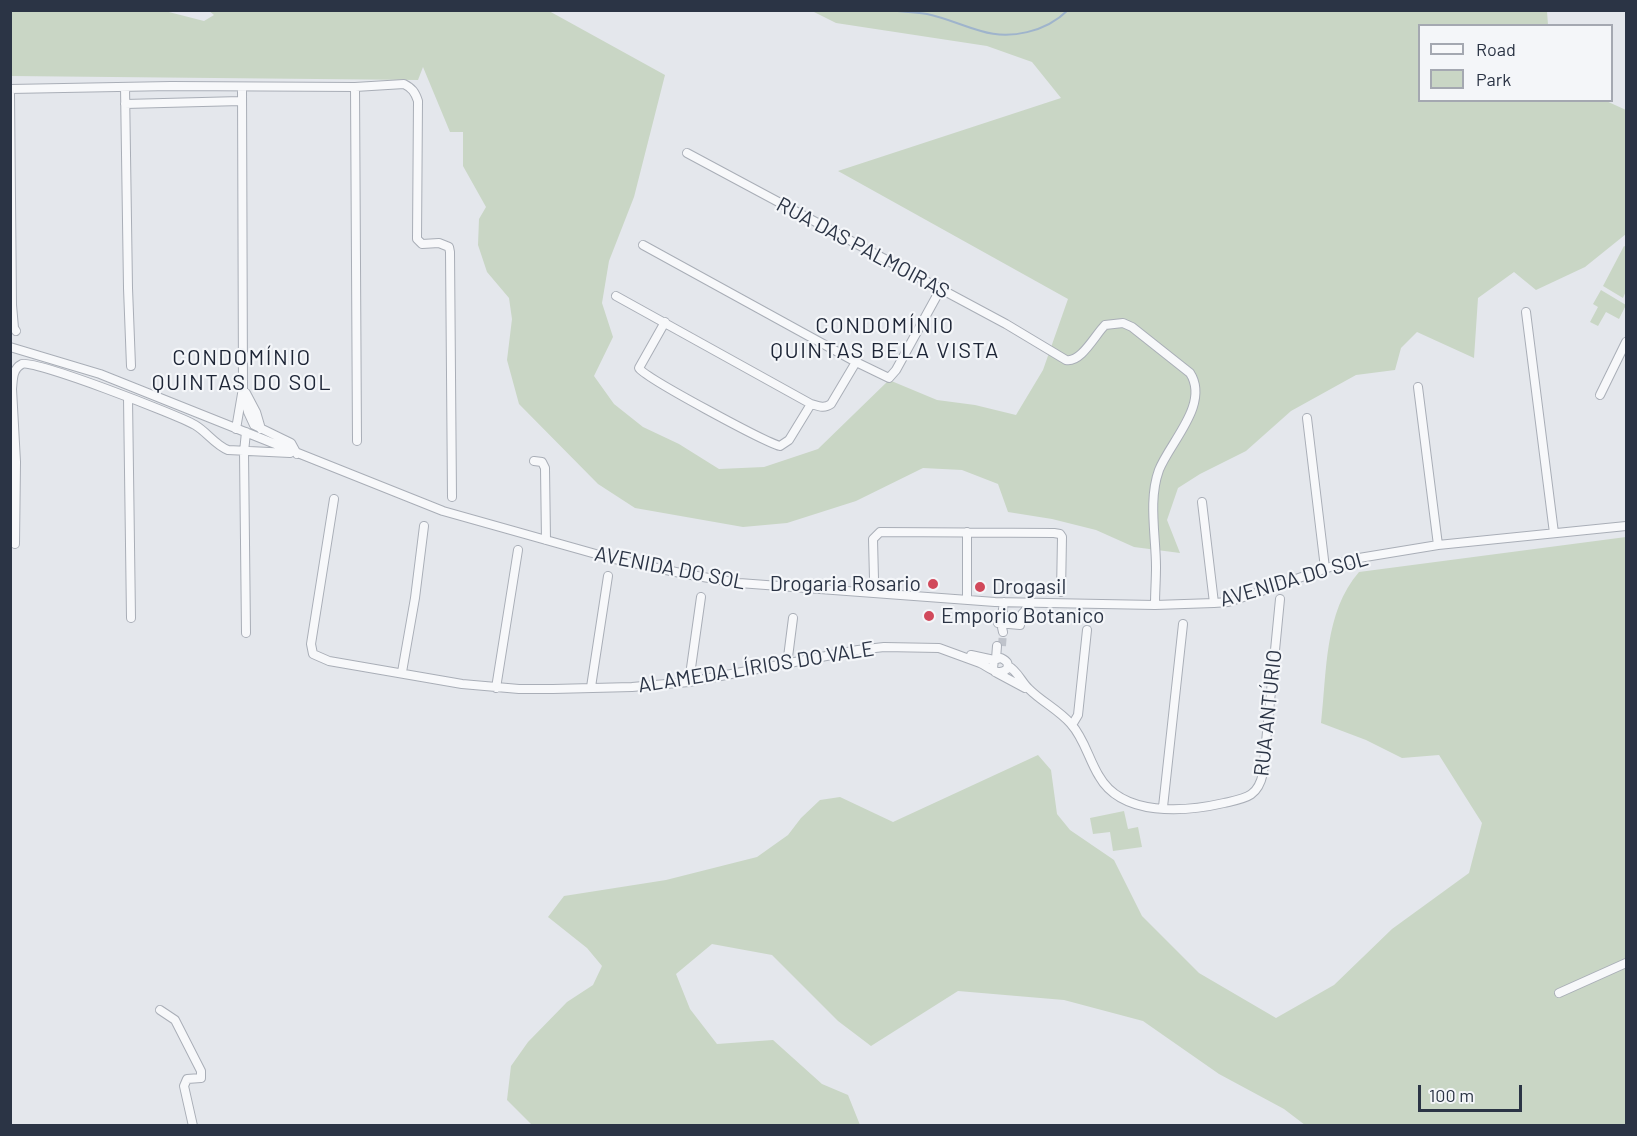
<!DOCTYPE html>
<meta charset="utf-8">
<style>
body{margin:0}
#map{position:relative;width:1637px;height:1136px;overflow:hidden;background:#e4e7ec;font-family:Barlow,sans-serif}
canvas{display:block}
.frame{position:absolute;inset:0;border:12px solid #2b3445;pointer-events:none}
.legend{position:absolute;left:1418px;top:24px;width:195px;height:78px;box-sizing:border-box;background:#f4f6f9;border:2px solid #a4a8b1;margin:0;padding:8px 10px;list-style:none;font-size:18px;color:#2b3445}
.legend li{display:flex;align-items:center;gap:12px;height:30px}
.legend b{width:30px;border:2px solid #a4a8b1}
.scale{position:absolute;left:1418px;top:1085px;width:104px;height:27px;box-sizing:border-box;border:3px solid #2b3445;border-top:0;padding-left:8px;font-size:18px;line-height:21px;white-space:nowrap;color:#2b3445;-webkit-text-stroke:4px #f4f6f9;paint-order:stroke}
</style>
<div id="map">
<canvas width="1637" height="1136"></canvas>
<div class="frame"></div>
<ul class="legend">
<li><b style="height:8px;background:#f7f8fa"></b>Road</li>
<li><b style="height:16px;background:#c9d6c5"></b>Park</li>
</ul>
<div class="scale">100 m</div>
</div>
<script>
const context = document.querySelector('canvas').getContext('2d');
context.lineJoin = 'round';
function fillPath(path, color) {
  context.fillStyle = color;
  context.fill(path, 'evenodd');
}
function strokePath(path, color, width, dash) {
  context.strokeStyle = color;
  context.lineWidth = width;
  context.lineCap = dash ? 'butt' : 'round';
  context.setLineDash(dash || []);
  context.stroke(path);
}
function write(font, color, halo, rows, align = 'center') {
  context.font = font + ' Barlow,sans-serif';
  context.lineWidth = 4.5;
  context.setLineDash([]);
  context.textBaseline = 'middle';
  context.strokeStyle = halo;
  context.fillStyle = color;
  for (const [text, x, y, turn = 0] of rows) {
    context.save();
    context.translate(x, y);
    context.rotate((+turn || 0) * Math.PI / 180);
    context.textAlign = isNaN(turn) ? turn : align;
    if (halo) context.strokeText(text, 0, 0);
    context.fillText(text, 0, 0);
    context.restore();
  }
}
const green = new Path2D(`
 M11,10H161L204,21L214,15L208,10L549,11L665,75L634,197L609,261L602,303L613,337L594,376L614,404L643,427L679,444L719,469L764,467L818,449L889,380L937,400L975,405L1016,415L1043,370L1068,299L838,171L1061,98L1032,62L987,46L836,23L812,11H1547L1548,25L1420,26V100H1604L1626,110V234L1585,267L1536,290L1514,272L1478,298L1474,358L1417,332L1401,348L1395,370L1356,375L1291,411L1246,451L1200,474L1178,488L1167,520L1180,553L1134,547L1096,530L1052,519L1008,512L998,484L962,470L923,468L856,501L787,523L743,527L635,508L598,484L519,404L507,360L512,319L509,298L487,272L478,245L479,219L486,207L463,166V132H450L423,67L418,80L11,76Z
 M1624,246L1626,247V291L1623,298L1603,286Z
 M1601,290L1626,305L1619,319L1606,312L1598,326L1590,322L1598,307L1593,304Z
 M1626,537V1125H1305L1284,1109L1219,1074L1143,1021L1064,1000L958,991L871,1046L838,1021L772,955L712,944L676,974L690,1009L717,1044L773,1040L822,1084L848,1095L860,1125H532L507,1100L511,1066L528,1042L567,1002L593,985L602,966L587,948L548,917L564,896L666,880L757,857L788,835L801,818L820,800L840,797L893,822L1038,755L1051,770L1057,814L1070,830L1114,860L1142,916L1199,973L1276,1018L1334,985L1392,929L1469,873L1482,823L1439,755L1402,758L1366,740L1321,723C1327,672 1324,612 1359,572Z
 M1124,811L1128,829L1138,827L1142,847L1113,851L1110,832L1093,834L1090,818Z`);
const stream = new Path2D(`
 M890,10C902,12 915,12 927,14C946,18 963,26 981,31C1010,40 1046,32 1068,10`);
const minorTunnel = new Path2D(`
 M1002,646L1003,632`);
const minor = new Path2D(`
 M125,87L128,288L131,366
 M355,87L357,441
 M10,89L171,86L355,87L404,84C412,88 415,92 418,101L417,239L422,244L439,243L449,247L450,252L452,497
 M10,94L12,305L14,328L16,331
 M125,104L241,101
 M687,153L1006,324L1066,360C1081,363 1095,335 1105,325L1123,323L1132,327L1190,373C1210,404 1170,442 1159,470C1148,500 1156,536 1156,567C1156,580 1155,592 1155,605
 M643,245L856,362L889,378L896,370L940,290
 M616,296L811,404C818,406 824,409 831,404L856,362
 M1526,312L1554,533
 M665,322L639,368C645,378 765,442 780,446L789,440L811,404
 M10,347L100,374L443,511L610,558L685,574L739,583L995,602L1155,605L1214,603L1228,602L1256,593L1353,559L1438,545L1626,526
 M1418,387L1438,545
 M10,389H12C13,380 12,369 22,364C33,359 178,415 195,425C207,432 215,445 228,450L290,453
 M12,389L16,462L15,544
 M246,393L256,412L261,429
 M1600,395L1626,342
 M245,397L248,412L254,425L291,443L297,454
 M128,398L131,618
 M1307,418L1325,568
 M236,429L243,388L242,87
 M534,461L542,462L545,468L546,540
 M334,499L311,644L313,654L329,661L462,684L519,689H553L632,687L689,682L858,650L884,647L939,648L980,663C989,667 998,677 1007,669C1009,663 1007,661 1001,658L994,660L993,668L995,672
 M1202,502L1214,603
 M874,579L873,539L880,532L1054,533L1060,534L1062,537L1061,592
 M967,599V532
 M998,623L1020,625L1022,614L1032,603
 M1003,632L1001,623L1004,602
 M246,633L244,452L246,432
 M971,655L994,660
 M996,659L997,646
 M787,665L793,618
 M1008,666C1017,670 1022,683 1029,689C1042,702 1059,710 1071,724C1084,738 1089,760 1099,776C1122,817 1185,812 1224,803C1246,798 1258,797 1263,773L1280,599
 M402,672L415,598L424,526
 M997,673L1025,688
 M689,682L701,597
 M591,687L608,576
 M496,688L518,550
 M1072,725L1078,715L1087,630
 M1163,807L1183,624
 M1559,993L1626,963
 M160,1010L175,1020L201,1071V1078L187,1079L184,1086L193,1126`);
const markers = [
 [933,584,6,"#d1495b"],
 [980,587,6,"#d1495b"],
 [929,616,6,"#d1495b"]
];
const streetNames = [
 ["RUA DAS PALMOIRAS",863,248,28],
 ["AVENIDA DO SOL",670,568,11],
 ["AVENIDA DO SOL",1294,579,-16],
 ["ALAMEDA LÍRIOS DO VALE",756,667,-9],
 ["RUA ANTÚRIO",1268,713,-84]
];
const poiNames = [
 ["Drogaria Rosario",921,584,"right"],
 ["Drogasil",992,587],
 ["Emporio Botanico",941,616]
];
const neighbourhoodNames = [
 ["CONDOMÍNIO",885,326],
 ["QUINTAS BELA VISTA",885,351],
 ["CONDOMÍNIO",242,358],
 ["QUINTAS DO SOL",242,383]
];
fillPath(green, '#c9d6c5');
strokePath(stream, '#9fb4cc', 2);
strokePath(minorTunnel, '#bfc3cb', 8, [8, 4]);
strokePath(minor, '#a9aeb7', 10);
strokePath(minor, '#f7f8fa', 8);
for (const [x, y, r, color] of markers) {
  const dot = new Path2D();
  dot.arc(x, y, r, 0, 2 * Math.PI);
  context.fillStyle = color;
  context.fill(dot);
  strokePath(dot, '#f4f6f9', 2);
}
write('21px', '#2b3445', '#f4f6f9', streetNames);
write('21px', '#2b3445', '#f4f6f9', poiNames, 'left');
context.letterSpacing = '1.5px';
write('22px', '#1d2536', '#f4f6f9', neighbourhoodNames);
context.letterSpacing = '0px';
</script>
